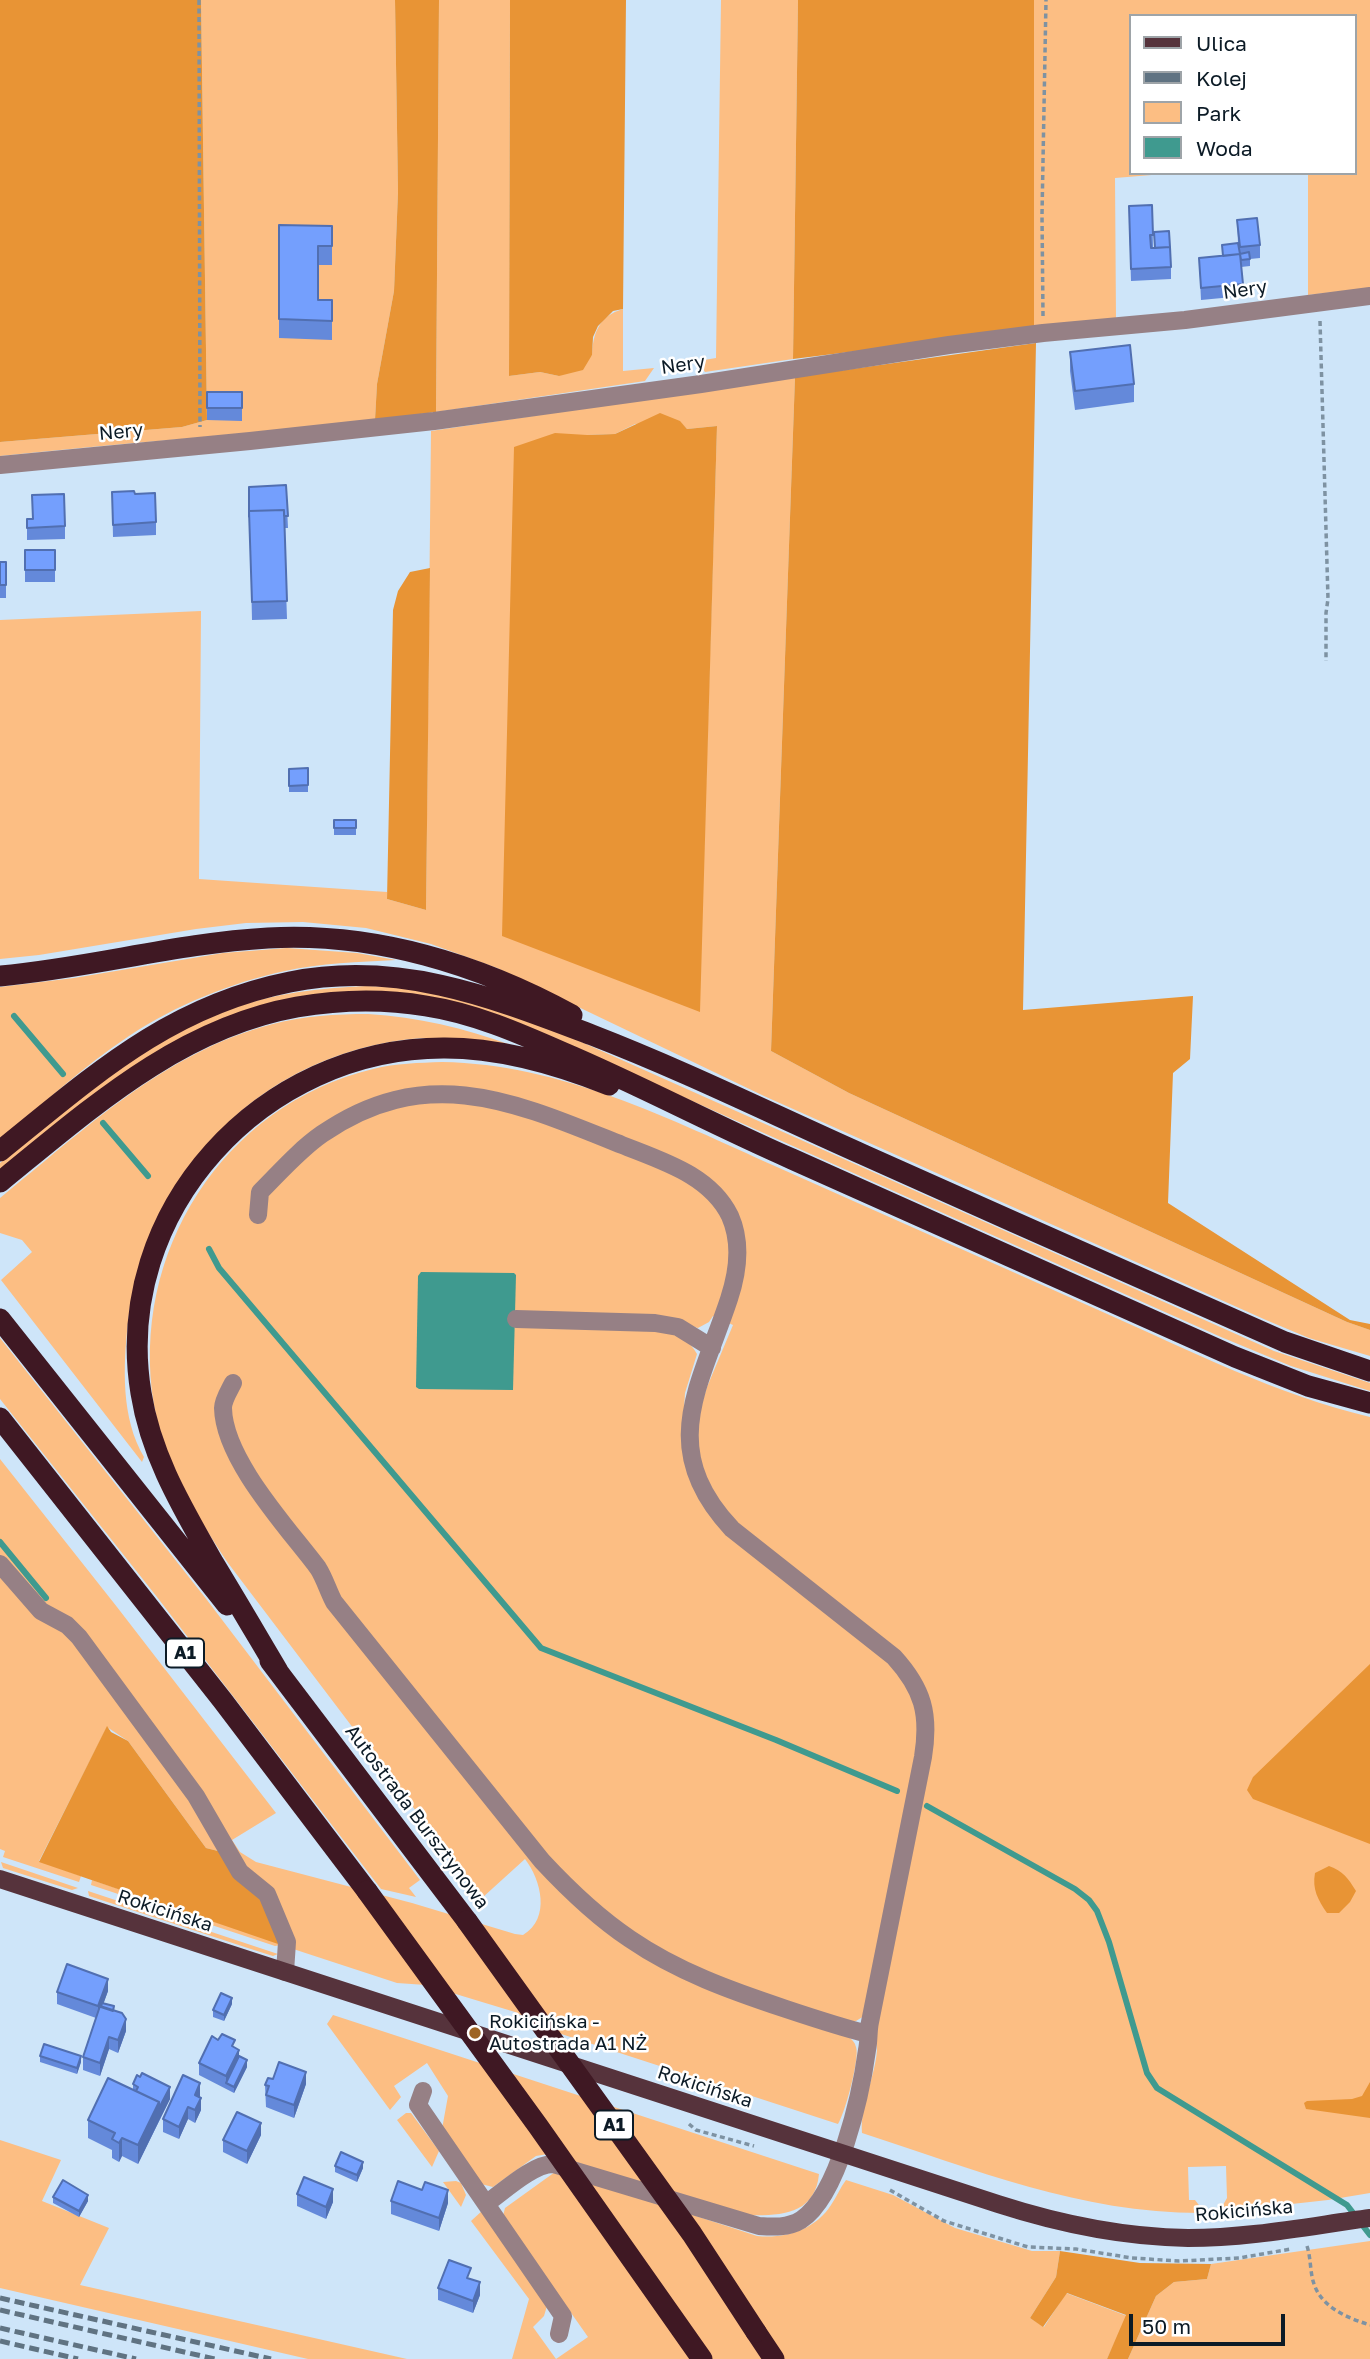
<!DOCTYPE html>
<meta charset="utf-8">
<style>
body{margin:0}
#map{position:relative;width:1370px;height:2359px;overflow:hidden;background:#cee5f9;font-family:"Golos Text",sans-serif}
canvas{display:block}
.legend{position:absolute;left:1129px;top:14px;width:228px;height:161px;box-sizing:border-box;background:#fff;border:2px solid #9ea4a8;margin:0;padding:9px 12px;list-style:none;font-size:21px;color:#0c1b26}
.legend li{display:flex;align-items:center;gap:14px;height:35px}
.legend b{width:35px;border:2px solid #9ea4a8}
.scale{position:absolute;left:1129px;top:2314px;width:156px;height:32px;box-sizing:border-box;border:4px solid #0c1b26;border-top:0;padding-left:9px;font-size:21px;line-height:24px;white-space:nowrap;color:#0c1b26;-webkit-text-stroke:5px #fff;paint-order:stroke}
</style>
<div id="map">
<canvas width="1370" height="2359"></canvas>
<ul class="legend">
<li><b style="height:9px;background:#56333c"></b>Ulica</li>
<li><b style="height:9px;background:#607382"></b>Kolej</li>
<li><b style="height:19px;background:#fcbe83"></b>Park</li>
<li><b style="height:19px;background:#3f9a8f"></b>Woda</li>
</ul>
<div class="scale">50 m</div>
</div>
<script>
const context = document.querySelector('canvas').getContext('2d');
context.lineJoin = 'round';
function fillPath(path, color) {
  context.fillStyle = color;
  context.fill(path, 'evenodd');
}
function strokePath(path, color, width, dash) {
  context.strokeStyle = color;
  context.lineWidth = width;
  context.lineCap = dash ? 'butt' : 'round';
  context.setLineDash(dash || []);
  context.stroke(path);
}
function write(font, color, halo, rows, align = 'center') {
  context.font = font + ' "Golos Text",sans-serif';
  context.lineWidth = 5;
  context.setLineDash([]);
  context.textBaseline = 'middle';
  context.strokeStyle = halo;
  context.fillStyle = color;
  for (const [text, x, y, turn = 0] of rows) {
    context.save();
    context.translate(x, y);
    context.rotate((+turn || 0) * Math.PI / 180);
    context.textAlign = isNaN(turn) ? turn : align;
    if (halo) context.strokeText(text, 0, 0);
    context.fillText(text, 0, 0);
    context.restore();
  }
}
const green = new Path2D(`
 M201,0H395L398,192L394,291L377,384L375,420C250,434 125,443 0,456V442L182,427L207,420Z
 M439,0H510L509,376L540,372L559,376L592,355C593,333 599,316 623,309V371L654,368L645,381L436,412Z
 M721,0H798L793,359L705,372L698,361L716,358Z
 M1034,0H1370V288L1308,295V173H1354V16H1130V173H1176L1115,178L1116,319L1034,329Z
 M795,377L771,1051L849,1093L1347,1322L1370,1330V1356L1309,1338L1266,1320L764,1096L497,968L431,944L366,928L303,922L246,923L196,929L39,955L0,959V620L201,611L199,879L387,892V899L426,910L431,431ZM679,421L687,429L717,426L699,1011L587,435L615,434L635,424Z
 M287,948L357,953L396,960C359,962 321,963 285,971C230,983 176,1005 129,1036C83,1066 43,1105 0,1139V987L74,978L223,953Z
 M366,986L398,987L481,1003L559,1032L1274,1351L1370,1383V1391L1291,1366L1221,1337L636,1076L481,1011L272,1003L0,1173V1163C71,1105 142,1040 230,1009C274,993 320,988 366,986Z
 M368,1014C418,1017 464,1028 511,1045C477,1041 444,1036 410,1039C293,1053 200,1123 154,1231C142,1260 131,1290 128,1322C123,1367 121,1418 144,1457L142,1462L1,1280L32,1252L22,1240L0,1233V1198C83,1131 166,1051 273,1024C304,1016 336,1014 368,1014Z
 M442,1062C561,1064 670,1119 777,1167C886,1216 996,1264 1105,1313C1191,1351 1277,1395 1370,1417V2193L1328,2200L1219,2212L1227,2198L1226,2166L1188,2167L1189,2200H1195L1205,2213C1082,2214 977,2170 862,2133C860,2104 875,2078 877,2050C877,2042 874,2035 875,2027L930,1754C934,1715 932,1694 908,1662L736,1524L711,1489L699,1462L694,1430L707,1387L733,1325L713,1316L709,1322L698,1328L672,1319L623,1315L622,1328C648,1330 684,1328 697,1354L685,1393L682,1441L685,1461L697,1494L706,1508L739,1543L873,1647C918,1692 922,1708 914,1770L864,2016L856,2021L842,2022C801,2008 759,1997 719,1981C641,1950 580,1895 526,1832L518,1838C570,1899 627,1954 701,1985C744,2003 790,2016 834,2030C842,2034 854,2037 856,2047C860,2058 845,2113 838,2124L549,2030L515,2012L426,1985L397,1983L281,1945L275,1946L91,1885L92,1880L281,1944L275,1923L265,1904L255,1889L237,1877L222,1852L206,1848L128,1741L107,1727L39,1861L81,1876L79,1882L3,1857L5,1851L0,1849V1459L117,1607L276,1813L232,1840L240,1852L256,1862L412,1903L515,1934L523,1935C551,1918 541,1880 525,1859L482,1898L228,1563C196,1515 164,1462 154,1405C129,1253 223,1105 373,1069C396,1063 419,1063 442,1062Z
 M0,1338L207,1600L420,1880L409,1888L416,1897L381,1889L157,1597L0,1399Z
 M1,1862L78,1888L72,1890L3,1868Z
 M88,1891L278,1954L273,1956L254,1950L89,1896Z
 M333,2015L819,2174C815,2216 778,2216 744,2215L548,2154L536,2156L493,2187L481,2184L442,2129L448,2096L427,2063L394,2086L401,2097L390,2110L327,2024Z
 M406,2113H411L439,2151L432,2167L397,2120Z
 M0,2140L61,2160L42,2201L109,2228L80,2285L407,2359H308L0,2288Z
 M555,2172H562L757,2236C785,2239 815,2230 831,2205C837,2196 840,2188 846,2180L893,2195L955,2228L1032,2251H1060L1056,2277L1030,2318L1044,2327L1066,2293L1127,2316L1107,2359H512L529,2299L471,2221L483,2210L547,2306L544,2316L533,2327L556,2359L588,2337L503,2216L505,2208Z
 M456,2181L461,2183L466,2195L461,2207L443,2182Z
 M1370,2241V2359H1128L1156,2296L1174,2282L1207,2279L1211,2264Z`);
const forest = new Path2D(`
 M0,0H201L207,420L182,427L0,442Z
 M395,0H439L436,412L375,420L377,384L394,291L398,192Z
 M510,0H626L623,309L613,311L598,326L593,337L592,355L583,370L559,376L540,372L509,376Z
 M798,0H1034V329L793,359Z
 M1036,343L1023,1010L1193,996L1190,1059L1173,1073L1168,1203L1350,1320L1370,1324V1330L1347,1322L849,1093L771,1051L795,377Z
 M660,413L680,421L687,429L717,426L700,1012L502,936L514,447L555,433L587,435L615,434Z
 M430,568L426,910L387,899L393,610L398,591L410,572Z
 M1370,1664V1844L1253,1799L1247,1790L1253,1777Z
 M107,1726L111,1732L128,1741L206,1848L222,1852L265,1904L281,1945L39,1862Z
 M1329,1866C1343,1871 1348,1878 1356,1891L1350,1902L1339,1913H1327C1318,1900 1312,1889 1315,1873Z
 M1370,2082V2118L1306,2109L1304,2103L1307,2101L1352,2099L1362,2096Z
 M1060,2251L1140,2263L1211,2264L1207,2279L1174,2282L1156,2296L1128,2359H1107L1126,2315L1067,2293L1043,2327L1030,2318L1056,2277Z`);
const water = new Path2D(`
 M421,1272L514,1273L516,1275L513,1390L419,1389L416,1387L418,1276Z`);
const stream = new Path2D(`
 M14,1016L63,1074
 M103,1123L148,1176
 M209,1249L219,1268L541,1648L776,1740L897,1791
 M0,1542L46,1598
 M927,1806L1075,1889L1089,1900L1097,1911L1109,1942L1147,2073L1157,2088L1347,2205L1370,2235`);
const path = new Path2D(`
 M199,0L200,427
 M1043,316L1042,215L1046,0
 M1320,321L1328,599L1326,613V661
 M689,2124L696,2130L754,2146
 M890,2190L944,2221L1028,2247L1076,2249L1132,2258L1179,2261L1239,2258L1291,2249
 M1307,2246C1311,2258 1310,2273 1314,2284C1322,2308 1348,2318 1370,2325`);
const minor = new Path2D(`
 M0,465L250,441L434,421L701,384L949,345L1043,333L1185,320L1370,296
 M258,1215L260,1192C280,1172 299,1150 322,1134C428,1061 517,1103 622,1145C662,1161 710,1175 730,1216C742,1243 738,1272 729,1299C700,1387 656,1448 732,1529L894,1657C923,1689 930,1714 923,1757L870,2022C868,2031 869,2041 867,2050C861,2094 839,2195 801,2220C788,2228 773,2227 759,2226L553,2164C533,2164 504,2191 487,2203
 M516,1319L655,1323L678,1327L712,1348
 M233,1383C229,1391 223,1400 223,1408C224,1460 288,1528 318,1568C325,1579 328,1591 334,1602L542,1861C569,1890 597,1917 630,1939C678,1972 732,1991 786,2009C813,2018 840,2027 868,2034
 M0,1564L41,1611L67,1625L79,1637L196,1796L240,1872L267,1894L287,1942L285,1972
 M423,2091L418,2105L563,2316L559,2334`);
const major = new Path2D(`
 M0,1879L998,2204C1060,2224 1123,2237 1188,2238C1249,2238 1310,2226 1370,2218`);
const highway = new Path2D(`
 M0,976C90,968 178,943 268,938C374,932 479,964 572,1015
 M0,1151C93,1076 169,1006 290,982C399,960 492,997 592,1035C685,1071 774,1115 864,1155C1004,1218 1145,1280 1285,1342L1370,1371
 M0,1182C90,1109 179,1028 297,1007C339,1000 384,999 426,1006C473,1013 519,1033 562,1052C640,1085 714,1125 792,1159C940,1225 1088,1290 1235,1357L1308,1386L1370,1403
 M0,1319L227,1605
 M0,1418L223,1701L367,1891
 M270,1661L467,1921
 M278,1671C256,1634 235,1598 213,1562C182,1507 151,1456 141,1393C111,1211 263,1047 445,1048C500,1048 559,1065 609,1085
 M756,2332L774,2359`);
const rail = new Path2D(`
 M0,2298L271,2359
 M0,2310L215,2359
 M0,2328L136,2359
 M0,2341L78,2359`);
const highwayBridge = new Path2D(`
 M367,1891L538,2126L702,2359
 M467,1921L692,2234L756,2332`);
const wall = new Path2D(`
 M1152,205L1153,247H1151L1171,267V279L1131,281L1129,219Z
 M1237,220L1260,245V258L1250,259V266L1241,267L1243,296L1201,300L1199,258L1222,256V245L1238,243Z
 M279,225L332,226V265H318V300H332V340L279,338Z
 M1070,352L1134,384V402L1075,410L1070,371Z
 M207,392H242V421L207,420Z
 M286,485L288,528H284L287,619L252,620L249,487Z
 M112,492L135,494L156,522V535L113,537Z
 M32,495L65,526V539L27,540V519H33Z
 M25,550H55V582H25Z
 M0,562H6V598H0Z
 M308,768V792H289V769Z
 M334,820H356V835H334Z
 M108,1991L103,2004L114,2011L126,2031L118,2053L109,2049L100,2076L83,2070V2057L96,2018L57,2004V1992Z
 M232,2004L224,2021L213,2017V2010Z
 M40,2056L81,2062L77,2074L40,2062Z
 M239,2056L247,2067L234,2093L199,2075V2063Z
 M273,2079L306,2084L294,2118L266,2107L265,2085Z
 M133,2084L170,2099L138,2164L122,2156L119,2162L112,2158V2150L88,2138V2120L133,2090Z
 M200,2096L201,2110L195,2123L188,2119L179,2139L163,2132V2119Z
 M261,2135L247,2164L223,2152V2140Z
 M335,2166L363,2168L357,2182L335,2172Z
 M297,2194L333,2202L326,2219L297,2206Z
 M53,2197L88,2201L79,2217L53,2203Z
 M391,2201L448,2203L439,2231L391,2214Z
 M471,2279L480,2295L473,2313L438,2300V2288Z`);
const shadedWall = new Path2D(`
 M108,1979V1991L98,2019V2006Z
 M232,1998V2004L224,2021V2015Z
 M126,2019V2031L118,2053V2040Z
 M109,2037V2049L100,2076V2063Z
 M239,2050V2063L226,2083V2076Z
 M81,2056V2062L77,2074V2068Z
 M247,2060V2067L234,2093V2087Z
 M306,2072V2084L294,2118V2105Z
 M200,2083V2096L195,2107V2095Z
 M170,2087V2099L159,2121V2108Z
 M201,2098V2110L195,2123V2110Z
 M159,2102V2121L138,2164V2145Z
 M188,2107V2119L179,2139V2127Z
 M261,2123V2135L247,2164V2151Z
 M122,2138V2156L119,2162V2143Z
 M363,2162V2168L357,2182V2175Z
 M333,2189V2202L326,2219V2207Z
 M448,2190V2203L439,2231V2218Z
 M88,2195V2201L79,2217V2211Z
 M480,2282V2295L473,2313V2301Z`);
const building = new Path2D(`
 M1152,205L1153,235H1150L1151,248L1170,247L1171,267L1131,269L1129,206Z
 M1257,218L1260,245L1240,247L1237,220Z
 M279,225L332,226V246H318V300H332V321L279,319Z
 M1169,231L1170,247L1155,248L1154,232Z
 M1238,243L1240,254L1249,252L1250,259L1241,260L1240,254L1223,256L1222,245Z
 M1240,254L1243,284L1201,288L1199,258Z
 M1130,345L1134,384L1075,391L1070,352Z
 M207,392H242V408H207Z
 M286,485L288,516H284V510L249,511V517V487Z
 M134,491L135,494L155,493L156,522L113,525L112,492Z
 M64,494L65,526L27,528V519H33L32,495Z
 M284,510L287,601L252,602L249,511Z
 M25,550H55V570H25Z
 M0,562H6V585H0Z
 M308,768V785L289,786V769Z
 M334,820H356V828H334Z
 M67,1964L108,1979L98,2006L57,1992Z
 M221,1993L232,1998L224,2015L213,2010Z
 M102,2003L114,2006L113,2011L101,2007Z
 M100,2006L122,2013L126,2019L118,2040L109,2037L100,2063L83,2057Z
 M222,2034L235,2040L232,2046L239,2050L226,2076L199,2063L212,2036L218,2040Z
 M44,2044L81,2056L77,2068L40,2056Z
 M239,2056L247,2060L234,2087L226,2083Z
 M279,2062L306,2072L294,2105L266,2095L269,2086L265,2085L268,2078L273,2079Z
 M142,2073L170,2087L159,2108V2102L136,2091L138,2087L133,2084L137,2075L140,2077Z
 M183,2075L200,2083L195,2095L201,2098L195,2110L188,2107L179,2127L163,2119Z
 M108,2078L159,2102L138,2145L122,2138L119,2143L112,2139L115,2133L88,2120Z
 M237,2112L261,2123L247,2151L223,2140Z
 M341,2152L363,2162L357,2175L335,2166Z
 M304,2177L333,2189L326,2207L297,2194Z
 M63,2180L88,2195L79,2211L53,2197Z
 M398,2181L422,2190L425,2182L448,2190L439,2218L391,2201Z
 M449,2260L471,2268L467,2278L480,2282L473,2301L438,2288Z`);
const markers = [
 [475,2033,7,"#9e6423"]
];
const shields = [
 [185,1653,38],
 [614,2125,38]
];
const shieldNames = [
 ["A1",185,1653],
 ["A1",614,2125]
];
const streetNames = [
 ["Nery",1245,290,-8],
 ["Nery",683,365,-8],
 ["Nery",121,432,-5],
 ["Autostrada Bursztynowa",417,1817,53],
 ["Rokicińska",165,1911,18],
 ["Rokicińska",705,2087,18],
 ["Rokicińska",1244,2211,-5]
];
const poiNames = [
 ["Rokicińska -",489,2022],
 ["Autostrada A1 NŻ",489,2044]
];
fillPath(green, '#fcbe83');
fillPath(forest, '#e89435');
fillPath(water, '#3f9a8f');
strokePath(stream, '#3f9a8f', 6);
strokePath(path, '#7e92a2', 3.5, [5, 3.5]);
strokePath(minor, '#968085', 18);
strokePath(major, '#56333c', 18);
strokePath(highway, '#3f1823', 21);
strokePath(rail, '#607382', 5, [10, 5]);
strokePath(highwayBridge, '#3f1823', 21);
fillPath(wall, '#6489da');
fillPath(shadedWall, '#516fb1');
fillPath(building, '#749ffd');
strokePath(building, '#516fb1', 2);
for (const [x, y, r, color] of markers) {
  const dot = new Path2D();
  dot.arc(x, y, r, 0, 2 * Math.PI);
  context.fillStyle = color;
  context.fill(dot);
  strokePath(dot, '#fff', 2.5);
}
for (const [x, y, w] of shields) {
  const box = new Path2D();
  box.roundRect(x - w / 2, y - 14.5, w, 29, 5);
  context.fillStyle = '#fff';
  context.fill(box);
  strokePath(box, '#0c1b26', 2);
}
write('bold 18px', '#0c1b26', null, shieldNames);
write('19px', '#0c1b26', '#fff', streetNames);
write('19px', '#0c1b26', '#fff', poiNames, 'left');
</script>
